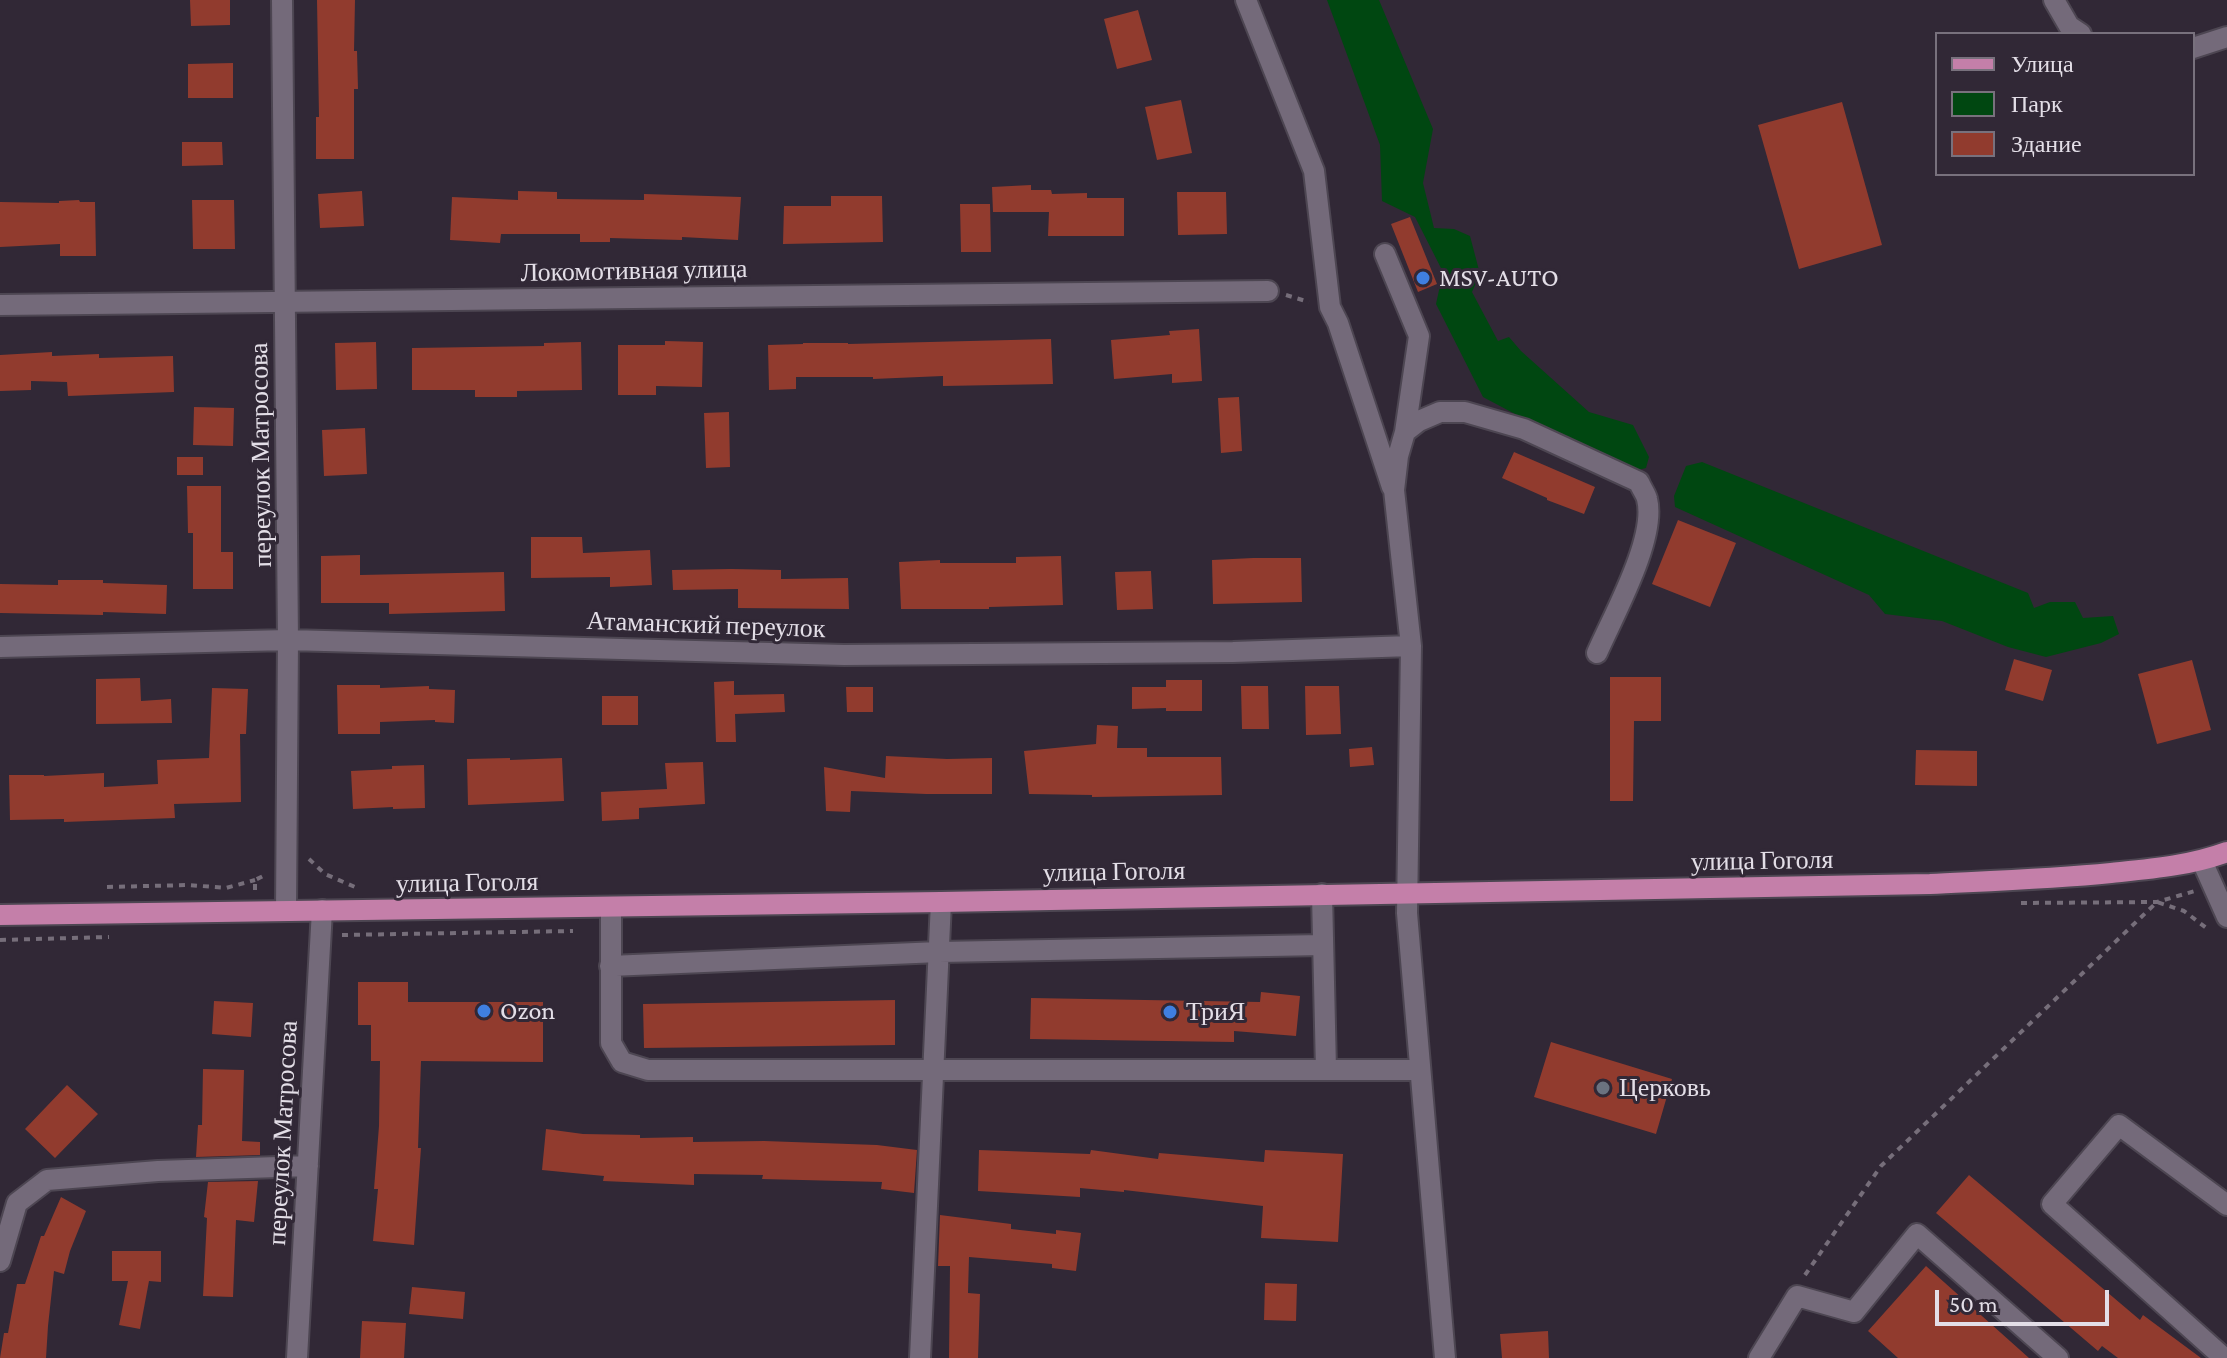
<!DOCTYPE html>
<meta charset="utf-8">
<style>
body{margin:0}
#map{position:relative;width:2227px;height:1358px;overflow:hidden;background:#312836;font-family:"Crimson Pro",serif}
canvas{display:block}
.legend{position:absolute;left:1935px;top:32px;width:260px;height:144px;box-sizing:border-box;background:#312836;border:2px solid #78717d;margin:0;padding:10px 14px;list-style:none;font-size:24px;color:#e3dee7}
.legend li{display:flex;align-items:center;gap:16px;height:40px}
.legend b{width:40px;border:2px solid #78717d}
.scale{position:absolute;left:1935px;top:1290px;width:174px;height:36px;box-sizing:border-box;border:4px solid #e3dee7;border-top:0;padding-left:10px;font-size:24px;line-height:28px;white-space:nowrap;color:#e3dee7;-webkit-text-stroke:6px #312836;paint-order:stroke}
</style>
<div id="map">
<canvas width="2227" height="1358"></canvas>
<ul class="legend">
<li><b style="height:10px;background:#c47fa9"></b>Улица</li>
<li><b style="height:22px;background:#004711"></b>Парк</li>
<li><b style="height:22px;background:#913b2e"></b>Здание</li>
</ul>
<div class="scale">50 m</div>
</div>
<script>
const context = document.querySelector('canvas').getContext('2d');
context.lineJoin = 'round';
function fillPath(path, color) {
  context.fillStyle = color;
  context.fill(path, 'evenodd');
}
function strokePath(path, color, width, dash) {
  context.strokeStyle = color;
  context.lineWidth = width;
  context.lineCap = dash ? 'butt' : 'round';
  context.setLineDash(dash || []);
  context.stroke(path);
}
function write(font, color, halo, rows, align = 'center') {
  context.font = font + ' "Crimson Pro",serif';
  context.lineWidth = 6;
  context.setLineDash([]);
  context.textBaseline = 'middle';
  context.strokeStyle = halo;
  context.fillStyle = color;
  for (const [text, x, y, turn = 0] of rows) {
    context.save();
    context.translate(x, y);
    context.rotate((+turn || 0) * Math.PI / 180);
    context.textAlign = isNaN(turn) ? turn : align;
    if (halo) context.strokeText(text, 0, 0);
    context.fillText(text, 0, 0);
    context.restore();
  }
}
const green = new Path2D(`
 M1327,0H1379L1433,129L1423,183L1434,228L1454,229L1470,236L1480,274L1472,292L1498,341L1509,337L1521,351L1589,412L1633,425L1649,457L1646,468L1626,473L1483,397L1436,304L1443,272L1415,217L1382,201L1380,145Z
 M1702,462L2028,593L2034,608L2050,602H2075L2083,618L2113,616L2119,634L2101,643L2046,657L2008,647L1942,621L1885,614L1869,595L1675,507L1674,496L1686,466Z`);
const building = new Path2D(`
 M190,0H230V25L191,26Z
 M317,0H355L354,51H357L358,89H354V159H316V117H319Z
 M1138,10L1152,60L1117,69L1104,19Z
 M233,63V98H188V64Z
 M1181,100L1192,153L1157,160L1145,107Z
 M1842,102L1882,245L1799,269L1758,125Z
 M182,142H222L223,165L182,166Z
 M1031,185V190H1051L1052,194L1087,193V198H1124V236H1048L1049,212H993L992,187Z
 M362,191L364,226L320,228L318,194Z
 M518,191L557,192V199L644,200V194L741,197L738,240L682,237V240L610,238V242H580V234H501L500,243L450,240L452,197L518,200Z
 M1177,192H1226L1227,234L1178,235Z
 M831,196H882L883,242L783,244L784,206H831Z
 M79,200L80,202H95L96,256H60V244L0,247V202L59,203V201Z
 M192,200H234L235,249H193Z
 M960,204H990L991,252H961Z
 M1410,217L1437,284L1418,292L1391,224Z
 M1199,329L1202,381L1172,383V374L1114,379L1111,340L1170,335L1169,331Z
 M1051,339L1053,384L943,386V376L873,379V377H796V389L769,390L768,345L803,344V343H848V344Z
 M665,341L703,342L702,387L656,386V395H618V345H665Z
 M376,342L377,389L336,390L335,343Z
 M581,342L582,390L517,391V397H475V390H412V348L544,346V343Z
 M52,352V356L99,354V358L173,356L174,392L68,396L67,382L31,381V390L0,391V355Z
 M1239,397L1242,451L1221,453L1218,398Z
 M194,407L234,408L233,446L193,445Z
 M729,412L730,467L706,468L704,413Z
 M365,428L367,474L324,476L322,430Z
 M1514,452L1595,487L1584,514L1547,500V498L1502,478Z
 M177,457H203V475H177Z
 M187,486H221V552H233V589H193V533H188Z
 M1678,520L1736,543L1710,607L1652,584Z
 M531,537H582L583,553L650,550L652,585L610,587V577L531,578Z
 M360,555V575L504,572L505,611L389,614V603H321V556Z
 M1061,556L1063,605L989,607V609H901L899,562L940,560V563H1016V557Z
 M1253,558H1301L1302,602L1213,604L1212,560Z
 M731,569L781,570V579L848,578L849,609L738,608V589L673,590L672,570Z
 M1151,571L1153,609L1117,610L1115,572Z
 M58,580H103V583L167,585L166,614L103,612V615L0,613V584L58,585Z
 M2014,659L2052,670L2043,701L2005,690Z
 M2192,660L2211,730L2157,744L2138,674Z
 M1610,677H1661V721H1634L1633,801H1610Z
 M140,678L141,701L171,699L172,723L96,724V679Z
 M1166,680H1202V711H1166V708L1132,709V687H1166Z
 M734,681V695L784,694L785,712L735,714L736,742H716L714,682Z
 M337,685H380V688L429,686V689L455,690L454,723L435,722V720L380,722V734H338Z
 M1241,686H1268L1269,729H1242Z
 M1305,686H1339L1341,734L1306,735Z
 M846,687H873V712H847Z
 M212,688L248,689L246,734H240L241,802L174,804L175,818L64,822V819L10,820L9,775H44V776L104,773V787L158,784L157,760L209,758Z
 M602,696H638V725H602Z
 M1097,725L1118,726L1117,748H1147V757H1221L1222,795L1092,797V795L1029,794L1024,751L1096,744Z
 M1372,747L1374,765L1350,767L1349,749Z
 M1916,750L1977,751V786L1915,785Z
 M886,756L947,759L992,758V794H926L851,791L850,812L826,811L824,767L885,778Z
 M510,758V760L562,758L564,801L468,805L467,759Z
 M703,762L705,804L639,808V819L602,821L601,792L667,789L665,763Z
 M424,765L425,808L393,809V807L353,809L351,771L392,769V766Z
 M358,982H408V1002H543V1062L421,1061L418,1148H421L414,1245L373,1241L378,1189H374L379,1126L380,1061H371V1025H358Z
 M1261,992L1300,996L1296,1036L1234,1031V1042L1030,1039L1031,998L1260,1002Z
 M895,1000V1045L644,1048L643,1004Z
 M214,1001L253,1003L251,1037L212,1034Z
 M1551,1042L1672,1079L1656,1134L1534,1097Z
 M203,1069L244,1070L242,1141L260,1142V1155L196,1157L198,1125H202Z
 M67,1085L98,1114L55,1158L25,1129Z
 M546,1129L583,1134L640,1135V1138L693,1137V1142L764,1141L877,1145L917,1150L914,1193L881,1189L882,1182L762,1179L763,1175L694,1174V1185L603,1181L604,1176L542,1170Z
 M979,1150L1090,1154L1091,1150L1158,1159L1159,1153L1264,1162L1265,1150L1343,1154L1338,1242L1261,1238L1263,1206L1124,1190V1192L1080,1188V1197L978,1191Z
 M1969,1175L2140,1320L2143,1315L2201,1358H2118L2102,1346L2098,1351L1936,1213Z
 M258,1181L254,1222L236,1220L233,1297L203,1296L207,1218L204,1217L208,1182Z
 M61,1197L86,1211L70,1251L64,1274L54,1271L48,1326L46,1358H0L4,1333H8L17,1284H25L41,1236H44Z
 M940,1215L1011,1224V1229L1056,1234V1230L1081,1233L1076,1271L1052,1268V1264L969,1257L968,1293L980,1294L978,1358H949L950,1266H938Z
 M112,1251H161V1282L149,1281L140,1329L119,1325L128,1281H112Z
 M1926,1266L2029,1358H1898L1868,1331Z
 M1265,1283L1297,1284L1296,1321L1264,1320Z
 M412,1287L465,1292L463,1319L409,1314Z
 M362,1321L406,1323L404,1358H360Z
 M1548,1331L1549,1358H1502L1500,1334Z`);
const path = new Path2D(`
 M1286,295L1309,302
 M309,859L325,874L355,887
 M107,887L189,885L226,888L255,880
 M255,890V880L267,874
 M2021,903L2157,902L2195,891
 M342,935L573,931
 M0,940L109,937
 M1805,1275L1881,1166L2157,902L2184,911L2209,930`);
const minor = new Path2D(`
 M282,0L288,640L286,910
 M1246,0L1314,171L1330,307L1338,323L1392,487
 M2054,0L2069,26L2081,34
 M2193,48L2227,37
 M1385,254L1419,336L1405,432
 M0,305L1268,291
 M0,647L288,640L844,655L1233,652L1411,646
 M2202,861L2227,917
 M1322,894L1326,1070
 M611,907V1043L622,1062L648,1070H1420
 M610,966L939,952L1323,945
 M0,1261L17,1203L47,1180L158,1171L308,1166
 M297,1358L322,910
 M920,1358L941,902
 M1445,1358L1407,913L1411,646L1394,490L1398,456L1405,432L1419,421L1440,412H1465L1524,429L1639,482C1641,488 1646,494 1647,499C1657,538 1613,616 1597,653
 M1759,1358L1797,1296L1854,1312L1917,1234L2058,1358
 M2224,1358L2052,1204L2119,1125L2227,1205`);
const major = new Path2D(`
 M0,915L941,902L1930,884C1990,881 2051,879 2111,873C2150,869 2189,866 2227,852`);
const markers = [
 [1423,278,8,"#3f7fe0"],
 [484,1011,8,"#3f7fe0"],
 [1170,1012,8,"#3f7fe0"],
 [1603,1088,8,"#6b7280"]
];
const streetNames = [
 ["Локомотивная улица",634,271,-1],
 ["переулок Матросова",261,455,-91],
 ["Атаманский переулок",706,625,2],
 ["улица Гоголя",1762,861,-1],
 ["улица Гоголя",1114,872,-1],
 ["улица Гоголя",467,883,-1],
 ["переулок Матросова",283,1133,-87]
];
const poiNames = [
 ["MSV-AUTO",1439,278],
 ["Ozon",500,1011],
 ["ТриЯ",1186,1012],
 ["Церковь",1619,1088]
];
fillPath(green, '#004711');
fillPath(building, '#913b2e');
strokePath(minor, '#4d4652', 24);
strokePath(major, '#4d4652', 24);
strokePath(path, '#766e7a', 4, [6, 6]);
strokePath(minor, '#746a7a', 20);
strokePath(major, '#c47fa9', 20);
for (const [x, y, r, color] of markers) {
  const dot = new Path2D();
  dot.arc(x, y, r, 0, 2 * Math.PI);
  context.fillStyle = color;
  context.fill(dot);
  strokePath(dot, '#312836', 3);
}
write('26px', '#e3dee7', '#312836', streetNames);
write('26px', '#e3dee7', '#312836', poiNames, 'left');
</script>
